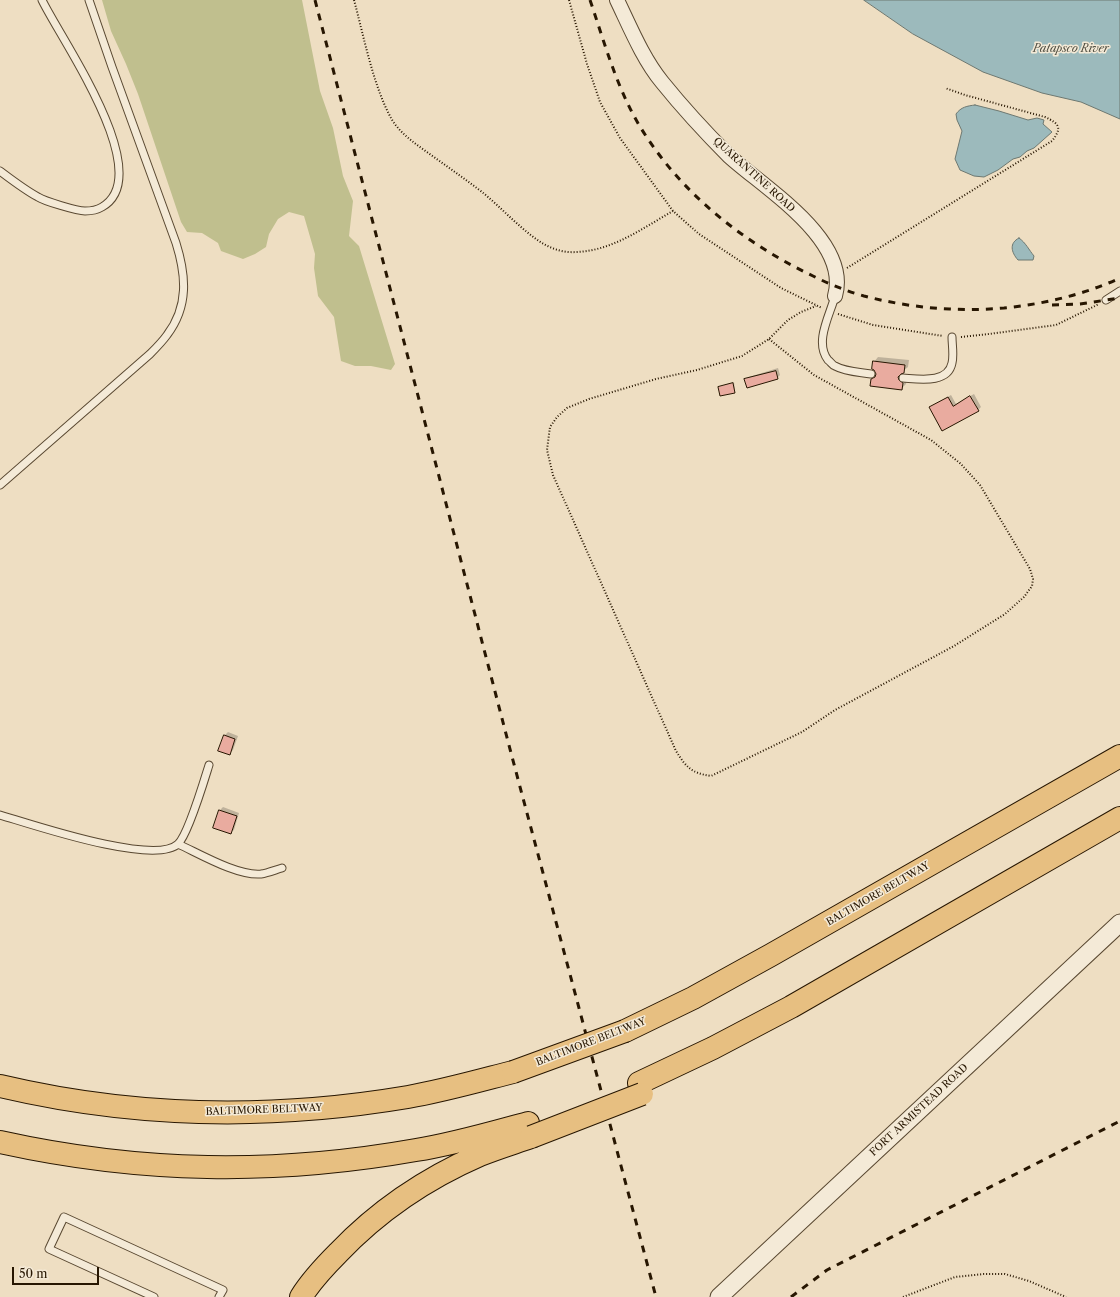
<!DOCTYPE html>
<style>
body{margin:0}
#map{position:relative;width:1120px;height:1297px;overflow:hidden;background:#eedec2;font-family:"Libre Caslon Text",serif}
canvas{display:block}
.scale{position:absolute;left:12px;top:1267px;width:87px;height:18px;box-sizing:border-box;border:2px solid #271601;border-top:0;padding-left:5px;font-size:12px;line-height:14px;white-space:nowrap;color:#271601;-webkit-text-stroke:3px #f4ead7;paint-order:stroke}
</style>
<div id="map">
<canvas width="1120" height="1297"></canvas>
<div class="scale">50 m</div>
</div>
<script>
const context = document.querySelector('canvas').getContext('2d');
context.lineJoin = 'round';
function fillPath(path, color) {
  context.fillStyle = color;
  context.fill(path, 'evenodd');
}
function strokePath(path, color, width, dash) {
  context.strokeStyle = color;
  context.lineWidth = width;
  context.lineCap = dash ? 'butt' : 'round';
  context.setLineDash(dash || []);
  context.stroke(path);
}
function write(font, color, halo, rows, align = 'center') {
  context.font = font + ' "Libre Caslon Text",serif';
  context.lineWidth = 3;
  context.setLineDash([]);
  context.textBaseline = 'middle';
  context.strokeStyle = halo;
  context.fillStyle = color;
  for (const [text, x, y, turn = 0] of rows) {
    context.save();
    context.translate(x, y);
    context.rotate((+turn || 0) * Math.PI / 180);
    context.textAlign = isNaN(turn) ? turn : align;
    if (halo) context.strokeText(text, 0, 0);
    context.fillText(text, 0, 0);
    context.restore();
  }
}
const green = new Path2D(`
 M102,0H302L320,91L333,128L343,176L353,201L349,236L359,246L395,364L391,370L371,366H355L341,361L334,317L318,296L314,268L315,254L304,216L289,212L278,219L269,234L266,247L255,254L243,259L221,251L218,243L202,233L187,232L181,222L138,94L126,64L111,31Z`);
const water = new Path2D(`
 M864,0H1120V119L1081,102L1042,93L983,72L913,34Z
 M975,105L999,111L1028,120L1037,118L1044,120L1043,124L1052,132L1034,148L1027,151L1020,157L1013,159L998,170L984,177L974,176L960,170L955,159L962,131L957,120L956,114C961,107 967,106 975,105Z
 M1019,238C1026,243 1029,250 1034,256L1033,260H1018C1011,252 1009,243 1019,238Z`);
const shadow = new Path2D(`
 M878,357L909,360L908,367L902,372L903,376L907,378L906,384L902,388L872,379L877,374L874,362Z
 M778,368L780,375L777,378L746,380L749,377Z
 M734,382L735,391L734,392L719,387Z
 M974,394L981,407L978,410L930,407L951,395L956,404Z
 M228,732L238,736L233,750L230,753L225,735Z
 M223,807L239,813L234,830L231,832L214,827L220,810Z`);
const building = new Path2D(`
 M873,361L905,365L904,373L901,374L898,377L899,380L903,383L902,390L870,386L871,379L875,377L876,374L874,370L872,369Z
 M776,371L778,379L747,388L744,379Z
 M733,383L735,393L720,396L718,387Z
 M970,396L979,411L942,431L929,407L948,397L953,406Z
 M224,735L235,739L230,755L218,751Z
 M219,810L237,816L231,834L213,828Z`);
const path = new Path2D(`
 M354,0C364,37 373,85 391,118C400,134 416,144 431,155C448,167 465,179 482,192C502,208 520,229 542,243C552,249 564,253 576,252C612,251 643,228 673,211
 M569,0L587,64L600,102L620,138L673,211L699,234L781,288L822,308
 M847,268L1052,141C1062,128 1060,124 1045,117L965,95L945,88
 M838,314L873,325L943,336
 M961,337L989,334L1056,325L1099,304
 M769,339L814,375L931,440L961,464L980,485L1030,569L1033,579L1032,586L1024,597L1005,614L954,646L835,710L802,732L711,776C691,773 686,767 676,751L553,475L547,450L550,427L557,417L567,408L589,399L656,379L697,370L742,356L769,339L788,320L801,312L816,306
 M903,1297L955,1277L984,1274H1005L1029,1281L1066,1297`);
const service = new Path2D(`
 M0,171C12,180 25,190 38,197C44,201 77,211 85,211C91,211 97,210 102,207C158,175 60,38 42,0
 M835,296C830,315 814,342 828,360C831,362 832,365 835,366C846,372 859,372 871,374
 M1106,300L1120,291
 M903,378C919,379 948,384 952,363C954,355 952,345 952,337
 M0,485L150,354C156,348 162,342 167,335C189,306 186,275 176,243L112,67L89,0
 M0,815C31,824 154,866 178,844C188,835 204,781 209,765
 M178,844C200,854 237,876 261,874C268,873 275,870 282,868
 M154,1297L49,1249L64,1217L223,1290L219,1297`);
const minor = new Path2D(`
 M617,0C630,27 643,59 662,82C683,108 706,133 729,156C764,188 851,240 835,296`);
const tertiary = new Path2D(`
 M719,1297L1120,923`);
const motorway = new Path2D(`
 M625,1031L693,998L771,955L1120,756
 M639,1083L713,1048L791,1007L1120,818
 M0,1086C135,1118 271,1120 408,1097C443,1091 478,1081 513,1072
 M0,1142C140,1173 275,1175 416,1150C454,1144 491,1133 528,1123
 M301,1297C311,1281 325,1266 338,1253C378,1211 427,1178 480,1155C497,1148 514,1143 531,1137`);
const rail = new Path2D(`
 M315,0L511,753L656,1297
 M590,0C606,47 619,97 648,139C688,199 748,245 813,276C829,284 846,291 864,296C910,308 957,312 1004,308C1044,304 1083,295 1120,278
 M1052,305L1080,304L1120,298
 M791,1297L827,1270L1120,1121`);
const motorwayBridge = new Path2D(`
 M513,1072L625,1031
 M531,1137L642,1094`);
const streetNames = [
 ["QUARANTINE ROAD",754,175,42],
 ["BALTIMORE BELTWAY",878,894,-30],
 ["BALTIMORE BELTWAY",591,1042,-21],
 ["BALTIMORE BELTWAY",264,1110,-2],
 ["FORT ARMISTEAD ROAD",919,1110,-43]
];
const waterNames = [
 ["Patapsco River",1071,49]
];
fillPath(green, '#c0bf8e');
fillPath(water, '#9cbabc');
strokePath(water, '#6d7871', 1);
fillPath(shadow, '#0003');
fillPath(building, '#e9ab9f');
strokePath(building, '#271601', 1);
strokePath(service, '#594831', 9);
strokePath(minor, '#594831', 16);
strokePath(tertiary, '#594831', 19);
strokePath(motorway, '#271601', 24);
strokePath(path, '#271601', 2, [1, 2]);
strokePath(service, '#f4ead7', 7);
strokePath(minor, '#f4ead7', 14);
strokePath(tertiary, '#f4ead7', 17);
strokePath(motorway, '#e7bf81', 22);
strokePath(rail, '#271601', 3, [7, 7]);
strokePath(motorwayBridge, '#271601', 24, []);
strokePath(motorwayBridge, '#e7bf81', 22);
write('10px', '#271601', '#f4ead7', streetNames);
write('italic 11px', '#504f42', '#f4ead7', waterNames);
</script>
